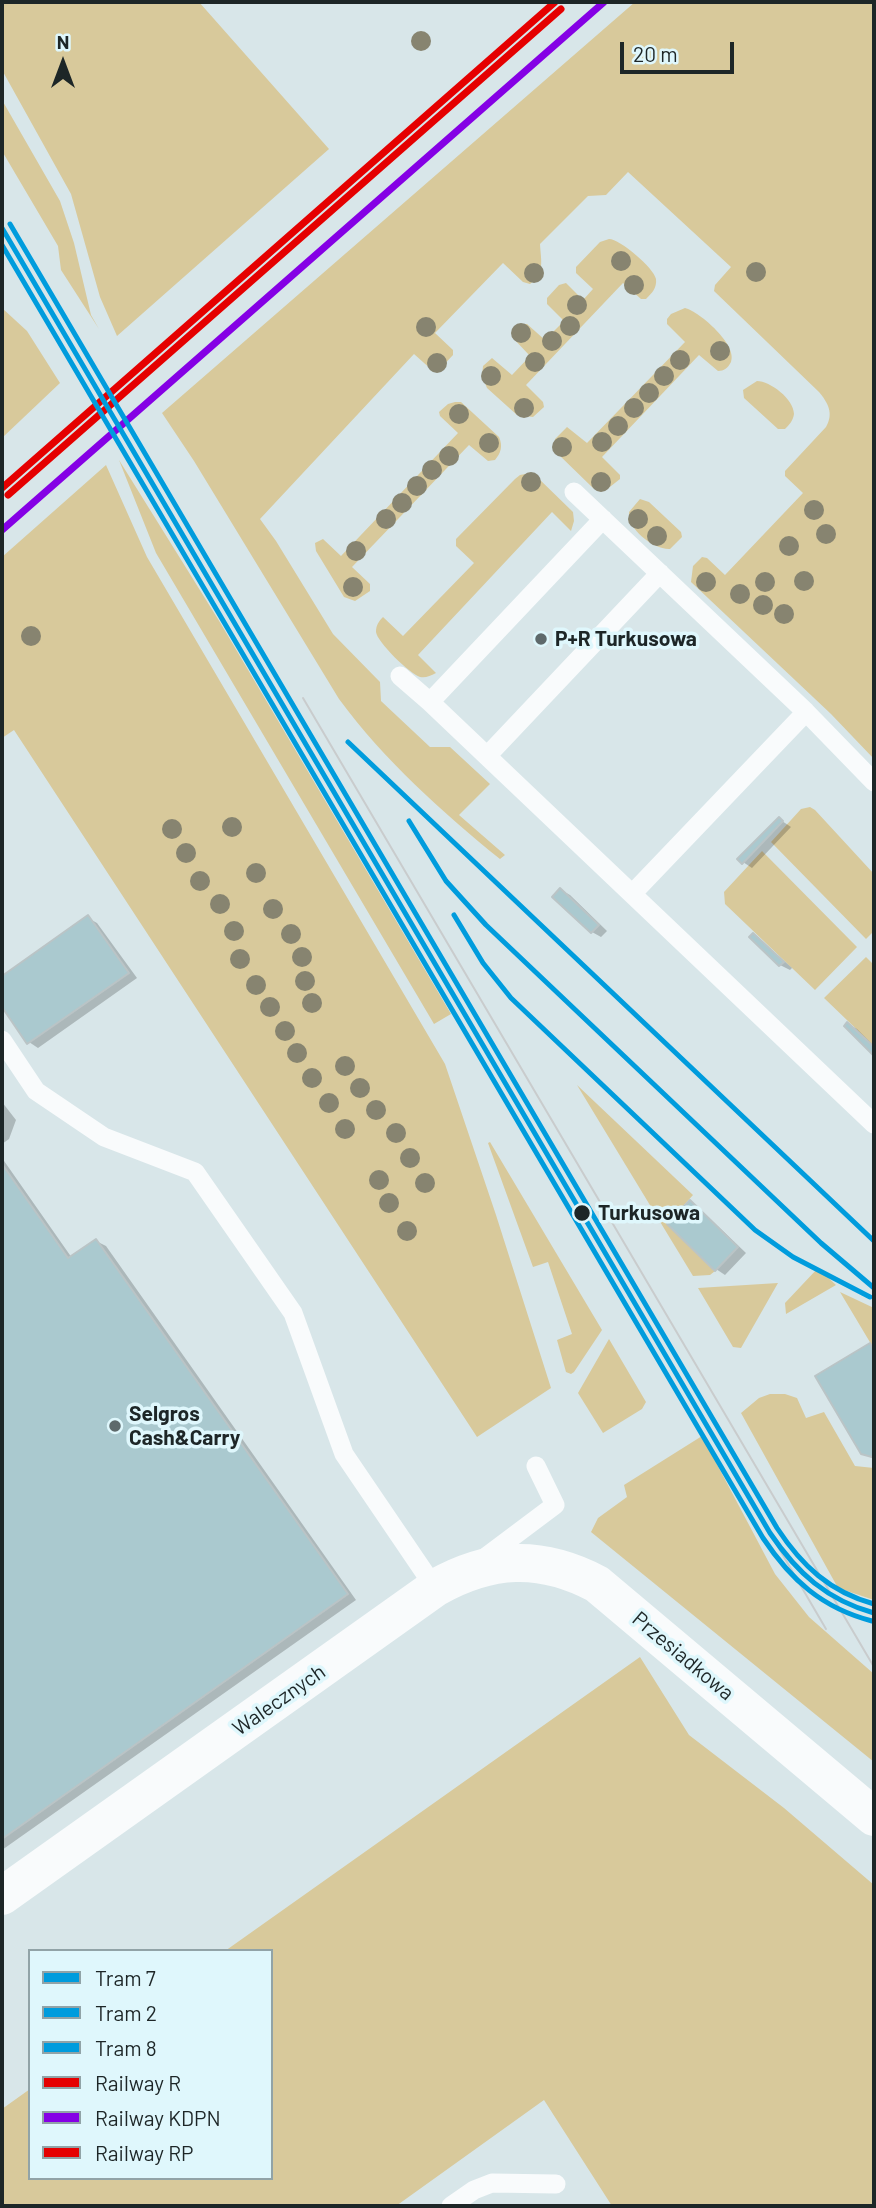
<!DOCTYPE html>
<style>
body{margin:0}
#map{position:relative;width:876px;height:2208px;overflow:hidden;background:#d8e6e9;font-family:Barlow,sans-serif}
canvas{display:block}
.frame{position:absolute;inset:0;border:4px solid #1d2627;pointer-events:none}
.legend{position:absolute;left:28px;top:1949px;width:245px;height:231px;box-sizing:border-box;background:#dff7fc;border:2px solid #91a3a7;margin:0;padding:9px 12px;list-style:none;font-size:21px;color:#1d2627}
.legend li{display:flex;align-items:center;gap:14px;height:35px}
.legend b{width:35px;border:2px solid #91a3a7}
.north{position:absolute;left:28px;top:28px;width:70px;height:70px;-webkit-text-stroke:5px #dff7fc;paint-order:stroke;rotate:0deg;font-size:19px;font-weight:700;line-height:28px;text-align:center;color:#1d2627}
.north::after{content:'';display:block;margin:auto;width:24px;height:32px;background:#1d2627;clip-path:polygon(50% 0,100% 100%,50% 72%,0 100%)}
.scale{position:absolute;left:620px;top:42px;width:114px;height:32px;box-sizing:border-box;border:4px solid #1d2627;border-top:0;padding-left:9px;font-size:21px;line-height:24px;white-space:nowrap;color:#1d2627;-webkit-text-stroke:5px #dff7fc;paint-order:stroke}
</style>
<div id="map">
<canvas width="876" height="2208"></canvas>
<div class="frame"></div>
<ul class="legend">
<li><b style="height:9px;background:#009cdd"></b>Tram 7</li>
<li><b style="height:9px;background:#009cdd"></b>Tram 2</li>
<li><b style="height:9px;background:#009cdd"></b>Tram 8</li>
<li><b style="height:9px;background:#e50000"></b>Railway R</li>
<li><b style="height:9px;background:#8500e5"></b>Railway KDPN</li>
<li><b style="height:9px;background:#e50000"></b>Railway RP</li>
</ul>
<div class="north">N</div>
<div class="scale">20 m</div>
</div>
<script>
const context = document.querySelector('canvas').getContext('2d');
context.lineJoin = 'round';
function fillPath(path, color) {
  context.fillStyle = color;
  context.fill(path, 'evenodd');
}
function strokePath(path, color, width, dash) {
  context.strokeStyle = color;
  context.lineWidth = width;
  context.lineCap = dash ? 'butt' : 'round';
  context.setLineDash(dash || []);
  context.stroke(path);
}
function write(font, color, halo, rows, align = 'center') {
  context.font = font + ' Barlow,sans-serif';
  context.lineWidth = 7;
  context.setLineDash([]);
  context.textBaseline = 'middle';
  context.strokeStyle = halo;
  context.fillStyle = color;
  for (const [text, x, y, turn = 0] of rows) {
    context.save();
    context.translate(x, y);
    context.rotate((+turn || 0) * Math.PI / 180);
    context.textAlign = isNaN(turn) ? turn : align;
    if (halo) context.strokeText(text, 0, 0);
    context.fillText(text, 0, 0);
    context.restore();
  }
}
const green = new Path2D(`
 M2,2H199L329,149L117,336L100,297L71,194L2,70Z
 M635,2H874V759L831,714L691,582L693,566L702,557L707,558L725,575L803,493L785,476V471L826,427C834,413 828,403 819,392L714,291L715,285L731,267L628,172L606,195L588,196L540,244C541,261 545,274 530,284L523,282L503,263L435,333L453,350V355L438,371H433L414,354L260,519L276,541L333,634L380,682L381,701L430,747H450L490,784L459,815L505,855L500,859C442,812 384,760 339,699L194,461L162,413Z
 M2,100L60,201L74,243L91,315L99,329L61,270L58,246L2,151Z
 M609,239C620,239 654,268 656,279C657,288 652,293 646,299H641L623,283L526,385L543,402L544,407L533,417L517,415L487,388L482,376L483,366L492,358L512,375L530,356L512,337V333L521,324H527L545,340L564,321L547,304V298L559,285L566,283L583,300L593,289L576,273V267L600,242Z
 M2,308L27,331L60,383L2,438Z
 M685,308C700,312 738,345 731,362C728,368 724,371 718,371L699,355L602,457L620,475V479L606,490L593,488L557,453L554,449L555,439L567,427L587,443L685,342L667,324V319L671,314Z
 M757,381C770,381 794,399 794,414C793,421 789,425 785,429H778L744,398L743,390Z
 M455,402H461L499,437C503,446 501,453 495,460L488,461L469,445L352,567L370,584V591L355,601L344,597L316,551L315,543L323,539L341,556L458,433L440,416L439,412L448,404Z
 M119,460L221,624L451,1014L434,1024L156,553Z
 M106,465L147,557L445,1064L496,1215L551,1388L477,1437L14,730L2,738V557Z
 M530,473L535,475L573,512L574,521L571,531L552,512L418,655L436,673C430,676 426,678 420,677C410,674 377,642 376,632C376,625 379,621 383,617L403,636L474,563L456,546V539L515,479L520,475Z
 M640,499L649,502L681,532L682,537L670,549C654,550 627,529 629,512Z
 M810,807L815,810L874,874V931L866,939L771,842L801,809Z
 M762,851L857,947L815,990L725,904L724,892Z
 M866,957L874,965V1046L824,998Z
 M577,1085L693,1195L667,1224L715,1271L710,1275L693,1276Z
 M490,1142L602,1330L574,1372L571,1374L566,1372L557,1340L572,1334L548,1262L533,1267L488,1143Z
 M818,1268L836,1285L786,1314L785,1303Z
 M778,1283L741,1348L733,1347L698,1288Z
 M840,1292L874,1308V1349Z
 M609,1339L646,1402L642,1409L603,1433L578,1393Z
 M770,1394H785L797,1398L806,1418L824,1412L855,1466L874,1468V1600L838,1588L741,1413L759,1398Z
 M702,1436L775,1574L809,1617L874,1674V1762L591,1532L598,1518L627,1497L624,1485Z
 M640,1657L689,1735L784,1808L874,1885V2206H612L544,2100L396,2206H2V2109L30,2089V2178H271V1951H225Z`);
const shadow = new Path2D(`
 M779,819L791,827L752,868L743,862Z
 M561,890L570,895L607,931L601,937L592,932Z
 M88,918L97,923L137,978L38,1048L29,1042L2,1004V978Z
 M753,935L762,941L792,968L790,970L780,965L751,937Z
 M848,1024L857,1029L874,1046V1053L846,1026Z
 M2,1102L16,1120L9,1139L2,1144Z
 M2,1158L72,1258L96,1241L106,1246L356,1600L2,1850Z
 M690,1203L699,1208L746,1253L725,1275L716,1269Z
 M870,1345L874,1348V1459L862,1453Z`);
const building = new Path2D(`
 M779,817L783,821L742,864L737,859Z
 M560,888L599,925L591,933L552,897Z
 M88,915L129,973L27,1044L2,1007V976Z
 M753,933L784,962L779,966L749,937Z
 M847,1022L874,1047V1056L844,1026Z
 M2,1164L68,1258L96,1239L348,1594L2,1839Z
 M690,1200L738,1247L715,1271L667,1224Z
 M870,1343L874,1351V1455L872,1457L861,1454L815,1376Z`);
const service = new Path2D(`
 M574,492L806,712L874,782
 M400,676L430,702L874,1124
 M430,702L603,519
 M487,756L660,573
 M632,894L806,712
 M2,1040L36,1091L104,1137L195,1172L293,1313L344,1454L435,1588
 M479,1562L555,1505L536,1466
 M451,2206L474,2190L492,2183L556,2184`);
const minor = new Path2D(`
 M2,1896L435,1588C490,1557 540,1554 597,1584L874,1817`);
const tram = new Path2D(`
 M303,698L874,1667
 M770,1533L826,1629`);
const rail1 = new Path2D(`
 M2,488L555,2`);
const rail2 = new Path2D(`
 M2,530L604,2`);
const rail3 = new Path2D(`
 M8,495L561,9`);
const tram1 = new Path2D(`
 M2,228L770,1533C797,1573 827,1600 874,1613
 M409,821L446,881L486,925L821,1243L874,1288`);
const tram2 = new Path2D(`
 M2,245L763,1538C791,1580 822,1608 872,1621
 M454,915L483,963L511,998L755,1230L793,1257L870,1297`);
const tram3 = new Path2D(`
 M10,224L777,1528C802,1566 830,1592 874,1604
 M348,742L874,1241`);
const trees = [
 [421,41],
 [621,261],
 [756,272],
 [534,273],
 [634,285],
 [577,305],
 [570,326],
 [426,327],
 [521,333],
 [552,341],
 [720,351],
 [680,360],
 [535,362],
 [437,363],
 [491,376],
 [664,376],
 [649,393],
 [524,408],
 [634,408],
 [459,414],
 [618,426],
 [602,442],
 [489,443],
 [562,447],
 [449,456],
 [432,470],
 [531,482],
 [601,482],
 [417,486],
 [402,503],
 [814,510],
 [386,519],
 [638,519],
 [826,534],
 [657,536],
 [789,546],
 [356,551],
 [804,581],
 [706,582],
 [765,582],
 [353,587],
 [740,594],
 [763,605],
 [784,614],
 [31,636],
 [232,827],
 [172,829],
 [186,853],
 [256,873],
 [200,881],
 [220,904],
 [273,909],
 [234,931],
 [291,934],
 [302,957],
 [240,959],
 [305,981],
 [256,985],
 [312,1003],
 [270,1007],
 [285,1031],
 [297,1053],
 [345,1066],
 [312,1078],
 [360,1088],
 [329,1103],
 [376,1110],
 [345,1129],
 [396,1133],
 [410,1158],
 [379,1180],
 [425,1183],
 [389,1203],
 [407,1231]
];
const markers = [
 [541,639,7,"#5e696b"],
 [582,1213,9,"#1d2627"],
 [115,1426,7,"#5e696b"]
];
const poiNames = [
 ["P+R Turkusowa",555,639],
 ["Selgros",129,1414],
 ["Cash&Carry",129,1438]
];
const stopNames = [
 ["Turkusowa",598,1213]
];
const streetNames = [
 ["Przesiadkowa",683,1656,40],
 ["Walecznych",279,1700,-35]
];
fillPath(green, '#d8c99b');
fillPath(shadow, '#0003');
fillPath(building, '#aac9cf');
strokePath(building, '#bac4c6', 2);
strokePath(service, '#f9fbfc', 19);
strokePath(minor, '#f9fbfc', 38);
strokePath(tram, '#c9cccd', 2);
strokePath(rail1, '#e50000', 7);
strokePath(rail2, '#8500e5', 7);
strokePath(rail3, '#e50000', 7);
strokePath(tram1, '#009cdd', 5);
strokePath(tram2, '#009cdd', 5);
strokePath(tram3, '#009cdd', 5);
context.fillStyle = '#878470';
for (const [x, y] of trees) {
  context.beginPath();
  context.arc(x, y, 10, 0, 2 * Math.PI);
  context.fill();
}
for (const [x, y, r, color] of markers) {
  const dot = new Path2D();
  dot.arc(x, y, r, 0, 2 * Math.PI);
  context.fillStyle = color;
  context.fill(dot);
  strokePath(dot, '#dff7fc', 2.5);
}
write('bold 21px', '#1d2627', '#dff7fc', poiNames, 'left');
write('bold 21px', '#1d2627', '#dff7fc', stopNames, 'left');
write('21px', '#1d2627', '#dff7fc', streetNames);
</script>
